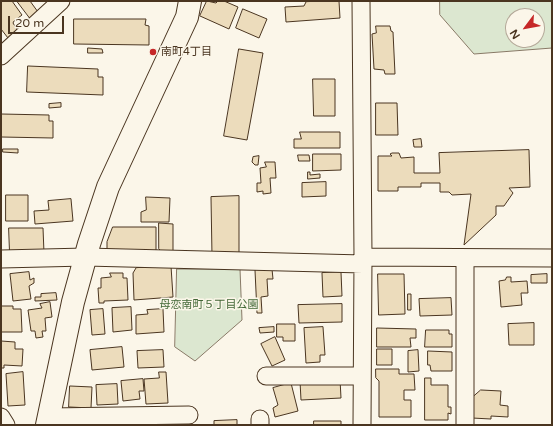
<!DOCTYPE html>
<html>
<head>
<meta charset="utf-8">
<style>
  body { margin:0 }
  #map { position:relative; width:553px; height:426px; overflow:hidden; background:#fbf6e9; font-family:"Varela Round",sans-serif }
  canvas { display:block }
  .frame { position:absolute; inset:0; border:2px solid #4a3520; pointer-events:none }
  .north { position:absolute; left:505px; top:8px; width:40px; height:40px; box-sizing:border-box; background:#fbf6e9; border:1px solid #b4a999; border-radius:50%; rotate:238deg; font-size:11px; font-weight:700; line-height:16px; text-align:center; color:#4a3520 }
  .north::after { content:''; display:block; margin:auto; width:14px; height:18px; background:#c62828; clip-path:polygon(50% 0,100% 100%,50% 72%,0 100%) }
  .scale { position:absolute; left:8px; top:16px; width:56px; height:18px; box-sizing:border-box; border:2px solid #4a3520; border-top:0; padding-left:5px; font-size:12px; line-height:14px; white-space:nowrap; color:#4a3520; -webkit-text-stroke:3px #fbf6e9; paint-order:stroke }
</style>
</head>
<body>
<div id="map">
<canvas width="553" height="426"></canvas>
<div class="frame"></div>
<div class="north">N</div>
<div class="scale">20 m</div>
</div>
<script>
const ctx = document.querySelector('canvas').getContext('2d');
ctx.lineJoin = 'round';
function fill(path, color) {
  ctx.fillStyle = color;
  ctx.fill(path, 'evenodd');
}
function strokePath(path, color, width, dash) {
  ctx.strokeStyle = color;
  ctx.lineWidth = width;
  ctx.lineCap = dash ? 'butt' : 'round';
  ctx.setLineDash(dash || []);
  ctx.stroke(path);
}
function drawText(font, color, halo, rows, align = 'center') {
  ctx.font = font + ' "Varela Round","Noto Sans JP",sans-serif';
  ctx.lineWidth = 3;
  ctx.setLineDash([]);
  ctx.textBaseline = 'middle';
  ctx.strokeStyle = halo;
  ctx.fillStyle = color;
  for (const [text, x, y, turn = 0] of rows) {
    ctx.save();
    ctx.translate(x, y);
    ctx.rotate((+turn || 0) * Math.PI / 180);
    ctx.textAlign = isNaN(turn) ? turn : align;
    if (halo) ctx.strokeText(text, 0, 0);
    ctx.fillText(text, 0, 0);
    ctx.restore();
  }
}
const green = new Path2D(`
  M440 1H552V48L474 54 440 15ZM513 16H537V40H513Z
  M177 269H240L242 320 195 361 175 347Z`);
fill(green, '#dce7d0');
strokePath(green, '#887966', 1);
const building = new Path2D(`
  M1 1H12L22 15 14 21 13 23 18 31 8 38 1 29Z
  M17 1H30L38 12 30 18Z
  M207 1 216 3 218 1H224L238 7 229 29 200 16Z
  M339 1 340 18 286 22 285 7 304 6 306 2Z
  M243 9 267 19 259 38 236 28Z
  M74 19H146L145 25 149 26V45L74 44Z
  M376 26H390L391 31 393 32 395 74H385L384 70 374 69 372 34 376 33Z
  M88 48 102 49 103 53H88Z
  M239 49 263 53 247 140 224 136Z
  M28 66 98 69V77H103V95L27 92Z
  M313 79H335V116H314Z
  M61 103V107L49 108V104Z
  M376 103H397L398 135H376Z
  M1 114 49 115V121H53V138L1 137Z
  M300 132H340V148H294V139H301Z
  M421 139 422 147H414L413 140Z
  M3 149H18V153L3 152Z
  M529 150 530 187 509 188 513 193 504 206H496V215L464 245 471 194 452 195 449 192H440V183H421V187H398V191H378V156H392L390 154 392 153H399L401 158 414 157V173H440L439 153Z
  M313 154H341V170L313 171Z
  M298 155H309L310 161H299Z
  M259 156 258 165H255L252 162 253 157Z
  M265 162H275L276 178H270L271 193 263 194V191L257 192V183H261L260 168 266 167Z
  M308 172H310V175L320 174V178L308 179Z
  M326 182V196L302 197V183Z
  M6 195H28V221H6Z
  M239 196V255L212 256 211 197Z
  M146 197 170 198 169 222H141V212L146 210Z
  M71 199 73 221 35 224 34 211 49 210 48 201Z
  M159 223 173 224V255L164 254 159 249Z
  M113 227H156V256H107V242Z
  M9 228H43L44 253 10 254Z
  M171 266 173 297 134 300 133 273 136 268Z
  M272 269 273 279H267L268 296 261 297 262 313H257L255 270Z
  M29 272 30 280 34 278V283L29 286 31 299 13 301 10 274Z
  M341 272 342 296 323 297 322 273Z
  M110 273H123V278H127L128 300 104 301V303H99L98 288H101V278L111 277Z
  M378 274H404L405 314 379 315Z
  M547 274V283H531V275Z
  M507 277H511V282L527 281 528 293H521L522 305 501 307 499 281 505 280Z
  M56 293 57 300 35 301V297H41V294Z
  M408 294H411V310H408Z
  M451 298 452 315 420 316 419 299Z
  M50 302 52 317 45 318 46 331H42L43 337 36 338 35 331H31L28 310 42 308 40 304Z
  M342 304V322L299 323 298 305Z
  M1 306H13V309H21L22 332H1Z
  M131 307 132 330 113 332 112 308Z
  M103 309 105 334 92 335 90 310Z
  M163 309 164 332 136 334V315L148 314 147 310Z
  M534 323V345H509L508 324Z
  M277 324H295V341H283V337H277Z
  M274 327V332L260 333 259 328Z
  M323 327 325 355H320V362L306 363 304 328Z
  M377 328 416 329V338H410L411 347H377Z
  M426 330H449V334H452V347H425Z
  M275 337 285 360 272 366 261 344Z
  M1 341 15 342V349H23L22 366 4 365V368H1Z
  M122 347 124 367 92 370 90 350Z
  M377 349H392V365H377Z
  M163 350 164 367 138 368 137 351Z
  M418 350 419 371 408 372V351Z
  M428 351 452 352V371H431L430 365H428Z
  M376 369H399V374H414L415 390H404V400H411V417H379V381L376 378Z
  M23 372 25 405 8 406 6 374Z
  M159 372H166L168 403 146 404 144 379 159 378Z
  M425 378H431V385H448V407H451V414L448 413V420H425Z
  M143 379 144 391H139L140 399 123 401 121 381Z
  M340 379 341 398 301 400 300 381Z
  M291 383 298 411 275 417 273 408 278 405 273 388Z
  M117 384 118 404 97 405 96 385Z
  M70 386 92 387 91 408 69 407Z
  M481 390 501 391 500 405 508 406V417L491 416V419L472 418 473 397Z
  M237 420V425H214V421Z
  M314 421H341V425H314Z`);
fill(building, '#ecdcbc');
strokePath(building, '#4a3520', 1);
const street = new Path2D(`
  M361 1 363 257 362 425
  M1 56 61 1
  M363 257 552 258
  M1 259 86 257 363 264
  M266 376H362
  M1 417 6 425
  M49 417 189 415
  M260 419V425
  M465 425V258`);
const secondary = new Path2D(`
  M47 425 73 302 89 244 108 187 187 17 190 1`);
strokePath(street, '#4a3520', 19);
strokePath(secondary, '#4a3520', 24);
strokePath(street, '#fbf6e9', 17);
strokePath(secondary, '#fbf6e9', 22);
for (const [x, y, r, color] of [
  [153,52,4,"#c62828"]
]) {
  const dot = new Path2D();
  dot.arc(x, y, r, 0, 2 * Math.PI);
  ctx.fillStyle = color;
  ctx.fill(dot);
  strokePath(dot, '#fbf6e9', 1.5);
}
drawText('11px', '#4a3520', '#fbf6e9', [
  ["南町4丁目",161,52]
], 'left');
drawText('11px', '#436837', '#fbf6e9', [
  ["母恋南町５丁目公園",209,305]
]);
</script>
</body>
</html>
